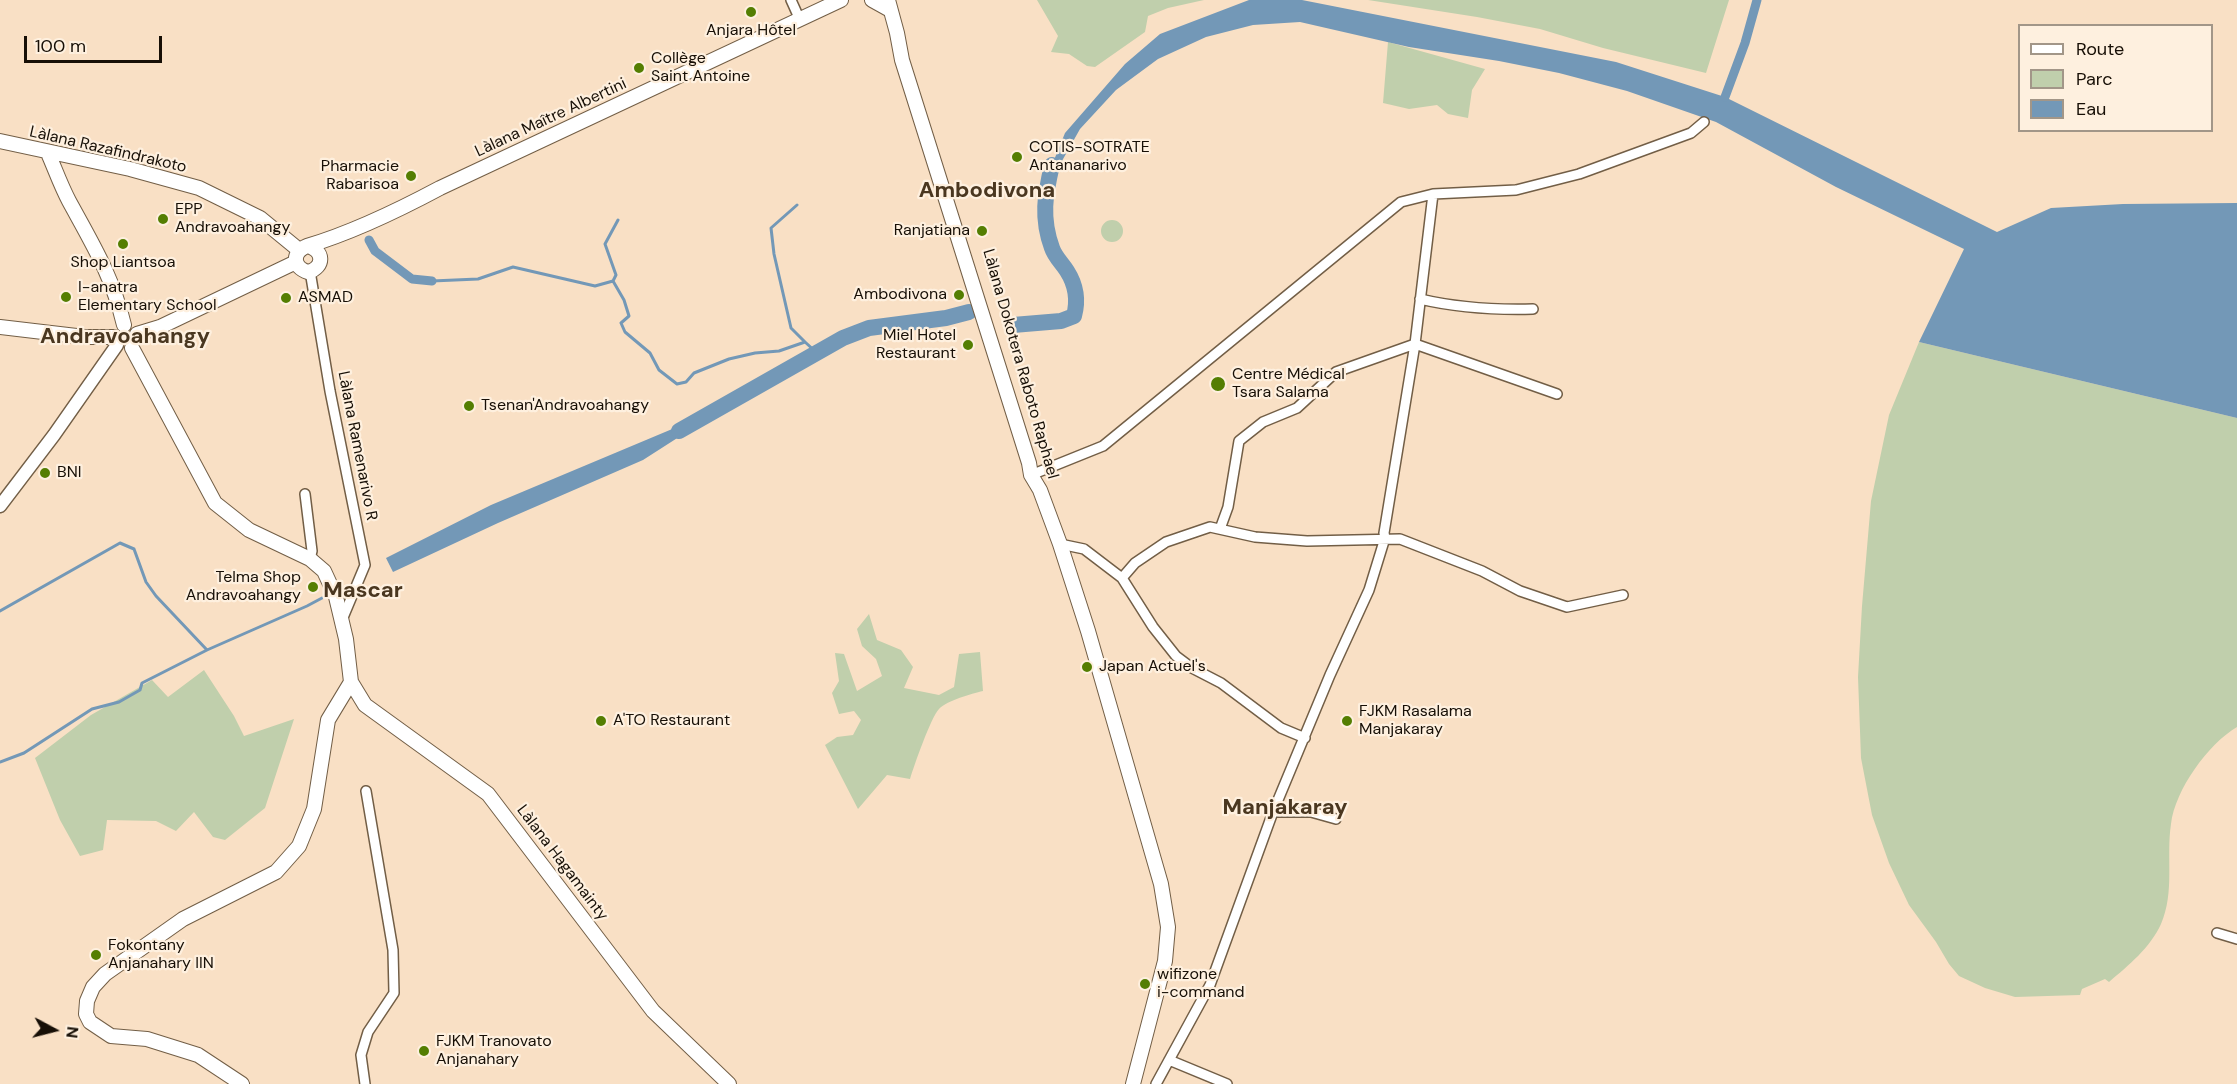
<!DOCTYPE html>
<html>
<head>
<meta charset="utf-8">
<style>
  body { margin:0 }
  #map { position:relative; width:2237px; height:1084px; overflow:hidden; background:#f9e0c5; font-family:"DM Sans",sans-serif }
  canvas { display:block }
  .legend { position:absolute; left:2018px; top:24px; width:195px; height:108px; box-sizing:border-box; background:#fef0df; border:2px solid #a29688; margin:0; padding:8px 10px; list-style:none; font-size:18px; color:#170f06 }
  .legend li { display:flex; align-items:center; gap:12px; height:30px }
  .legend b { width:30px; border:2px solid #a29688 }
  .north { position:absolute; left:24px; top:1000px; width:60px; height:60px; -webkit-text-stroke:4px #fef0df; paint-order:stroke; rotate:97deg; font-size:16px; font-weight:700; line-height:24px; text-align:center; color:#170f06 }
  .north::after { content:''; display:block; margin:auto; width:21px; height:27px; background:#170f06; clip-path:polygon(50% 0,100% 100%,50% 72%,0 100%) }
  .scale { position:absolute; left:24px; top:36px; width:138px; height:27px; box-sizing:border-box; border:3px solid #170f06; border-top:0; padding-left:8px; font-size:18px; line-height:21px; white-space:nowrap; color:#170f06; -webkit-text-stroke:4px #fef0df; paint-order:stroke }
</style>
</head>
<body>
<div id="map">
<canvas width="2237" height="1084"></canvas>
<ul class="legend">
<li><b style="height:8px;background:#fff"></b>Route</li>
<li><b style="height:16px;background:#c0cfac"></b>Parc</li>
<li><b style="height:16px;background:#7398b7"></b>Eau</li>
</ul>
<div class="north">N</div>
<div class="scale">100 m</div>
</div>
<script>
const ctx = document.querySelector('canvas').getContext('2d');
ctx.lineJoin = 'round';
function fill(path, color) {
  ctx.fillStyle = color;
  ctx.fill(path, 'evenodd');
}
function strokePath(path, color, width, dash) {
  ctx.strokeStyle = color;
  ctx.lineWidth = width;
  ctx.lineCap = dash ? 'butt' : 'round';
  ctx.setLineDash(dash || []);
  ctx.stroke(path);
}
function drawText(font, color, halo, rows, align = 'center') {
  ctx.font = font + ' "DM Sans",sans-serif';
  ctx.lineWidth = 4.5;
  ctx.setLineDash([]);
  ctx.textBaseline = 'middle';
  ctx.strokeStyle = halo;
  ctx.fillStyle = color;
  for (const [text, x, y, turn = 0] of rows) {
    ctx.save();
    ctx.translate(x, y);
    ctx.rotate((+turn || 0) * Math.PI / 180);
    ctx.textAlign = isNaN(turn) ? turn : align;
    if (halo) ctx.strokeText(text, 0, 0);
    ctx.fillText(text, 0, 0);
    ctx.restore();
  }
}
fill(new Path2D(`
  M1037 0H1204L1168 8 1148 16 1145 32 1095 67 1087 66 1069 54 1051 52 1058 36Z
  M1368 0H1729L1706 73 1603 48 1540 29 1477 17Z
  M1388 42 1485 69 1472 90 1468 118 1448 114 1437 105 1409 109 1383 103Z
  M1101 231a11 11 0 1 1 22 0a11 11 0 1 1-22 0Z
  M1919 342 2237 418V727C2208 744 2175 790 2171 824 2166 857 2175 892 2161 924 2150 948 2129 965 2109 982L2105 979 2082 989 2080 995 2015 997 1985 988 1959 976 1949 964 1936 942 1909 905 1889 863 1872 815 1861 758 1858 677 1862 606 1871 501 1889 415Z
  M869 614 877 640 901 650 913 667 904 688 939 695 954 687 959 654 980 652 983 691C971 694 948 700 939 709 931 717 914 766 910 779L887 775 858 809 825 745 837 737 853 735 861 720 854 711 839 714 832 693 839 681 835 653 844 654 857 691 882 676 876 659 862 646 857 629Z
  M204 670 234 716 244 736 294 719 265 808 225 840 213 837 194 812 176 831 156 821 107 820 103 850 80 856 60 820 35 758 91 715 152 680 168 697Z`), '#c0cfac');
fill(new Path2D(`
  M1249 0H1302L1616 62 1725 97 1997 232 2051 208 2123 204 2237 203V418L1919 342 1964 249 1836 187 1716 122 1627 91 1559 73 1499 61 1409 47 1300 22 1253 25 1206 37 1158 59 1116 90 1080 129 1058 168 1052 165 1065 133 1125 64 1160 34Z
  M677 427 682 435 643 460 498 523 393 572 386 558 491 505Z`), '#7398b7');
strokePath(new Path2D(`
  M797 205 771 228 774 254 791 328 805 342
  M618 220 605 244 616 275 613 281 624 300 629 316 621 323 625 332 650 353 659 370 677 384 686 382 694 373 729 359 755 353 779 351 805 342 817 353
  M432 281 478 279 513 267 595 286 613 281
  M0 611 120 543 134 549 146 582 156 596 207 650 307 606 322 598
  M0 762 24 753 92 709 119 702 140 690 142 683 207 650`), '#7398b7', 3);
strokePath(new Path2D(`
  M1725 97 1745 43 1757 0
  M369 240 375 251 412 279 432 281`), '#7398b7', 9);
strokePath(new Path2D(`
  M1013 325 1061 321 1074 316C1078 301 1076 285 1067 271 1062 263 1055 257 1052 248 1041 218 1045 195 1052 165
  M679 431 843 338 869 328 946 318 969 312`), '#7398b7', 16);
const minor = new Path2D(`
  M791 0 800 20
  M310 271 330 391 365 565 342 620
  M1420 299C1458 308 1494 310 1533 309
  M1031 475 1103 446 1401 202 1433 194 1516 190 1579 174 1691 133 1704 122
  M305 494 312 551 310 559
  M1220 529 1228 507 1239 441 1263 422 1297 408 1336 372 1415 344 1557 394
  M1060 544 1084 549 1122 578 1153 627 1176 656 1192 668 1221 683 1281 728 1305 738
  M1122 578 1135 563 1166 542 1210 527 1255 537 1307 541 1400 539 1482 571 1520 591 1567 607 1623 595
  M1273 812H1311L1336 819
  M2217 933 2237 939
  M1169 1060 1227 1084
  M365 1084 361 1055 368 1032 394 993 393 950 366 791
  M1156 1084 1210 985 1273 812 1330 675 1369 590 1385 538 1384 533 1415 344 1433 194`);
const tertiary = new Path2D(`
  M0 506 54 435 117 345`);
const secondary = new Path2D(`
  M872 0 890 10
  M888 0 897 33 902 60 1029 463 1031 475 1040 490 1060 544 1088 631 1161 884 1168 927 1165 961 1133 1084
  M0 141 130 169 199 188 260 218 299 250
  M48 153C55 169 61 186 69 201 93 245 112 275 124 325
  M307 246C324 250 325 267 308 272 292 267 292 252 307 246 354 232 397 211 440 188L841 0
  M0 327 85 337H114
  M137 334 160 327 296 262
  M132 348 215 503 249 530 310 559 324 571 336 597 346 639 351 682 365 705 488 794 653 1011 729 1084
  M242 1084 198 1055 147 1039 111 1036 90 1022 86 1014 87 1001 93 987 105 974 183 919 276 872 299 846 314 809 328 720 351 682`);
strokePath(minor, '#725e46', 12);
strokePath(tertiary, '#725e46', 15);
strokePath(secondary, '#725e46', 16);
strokePath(minor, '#fff', 9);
strokePath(tertiary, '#fff', 12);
strokePath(secondary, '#fff', 14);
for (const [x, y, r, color] of [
  [751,12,6,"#547e02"],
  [639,68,6,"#547e02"],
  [1017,157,6,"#547e02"],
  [411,176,6,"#547e02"],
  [163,219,6,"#547e02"],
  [982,231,6,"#547e02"],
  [123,244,6,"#547e02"],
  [959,295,6,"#547e02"],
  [66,297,6,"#547e02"],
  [286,298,6,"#547e02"],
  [968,345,6,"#547e02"],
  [1218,384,8,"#547e02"],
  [469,406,6,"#547e02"],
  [45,473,6,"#547e02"],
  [313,587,6,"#547e02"],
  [1087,667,6,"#547e02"],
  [601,721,6,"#547e02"],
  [1347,721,6,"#547e02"],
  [96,955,6,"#547e02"],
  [1145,984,6,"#547e02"],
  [424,1051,6,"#547e02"]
]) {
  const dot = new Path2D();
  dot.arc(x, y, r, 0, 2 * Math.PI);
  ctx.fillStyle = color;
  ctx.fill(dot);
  strokePath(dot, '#fef0df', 2);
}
drawText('16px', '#170f06', '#fef0df', [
  ["Anjara Hôtel",751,31,"center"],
  ["Collège",651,59],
  ["Saint Antoine",651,77],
  ["COTIS-SOTRATE",1029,148],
  ["Antananarivo",1029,166],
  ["Pharmacie",399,167,"right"],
  ["Rabarisoa",399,185,"right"],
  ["EPP",175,210],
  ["Andravoahangy",175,228],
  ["Ranjatiana",970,231,"right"],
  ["Shop Liantsoa",123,263,"center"],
  ["I-anatra",78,288],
  ["Elementary School",78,306],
  ["Ambodivona",947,295,"right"],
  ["ASMAD",298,298],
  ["Miel Hotel",956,336,"right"],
  ["Restaurant",956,354,"right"],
  ["Centre Médical",1232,375],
  ["Tsara Salama",1232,393],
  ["Tsenan'Andravoahangy",481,406],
  ["BNI",57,473],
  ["Telma Shop",301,578,"right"],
  ["Andravoahangy",301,596,"right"],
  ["Japan Actuel's",1099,667],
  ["FJKM Rasalama",1359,712],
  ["Manjakaray",1359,730],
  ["A'TO Restaurant",613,721],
  ["Fokontany",108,946],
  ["Anjanahary IIN",108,964],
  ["wifizone",1157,975],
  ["i-command",1157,993],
  ["FJKM Tranovato",436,1042],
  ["Anjanahary",436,1060]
], 'left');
drawText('16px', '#170f06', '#fef0df', [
  ["Làlana Maître Albertini",551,118,-25],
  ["Làlana Razafindrakoto",108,150,13],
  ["Làlana Dokotera Raboto Raphael",1020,364,74],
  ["Làlana Ramenarivo R",357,446,79],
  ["Làlana Hagamainty",562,863,53]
]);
drawText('bold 22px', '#4a3720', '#fef0df', [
  ["Ambodivona",987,191],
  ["Andravoahangy",125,337],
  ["Mascar",363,591],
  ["Manjakaray",1285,808]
]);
</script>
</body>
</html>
